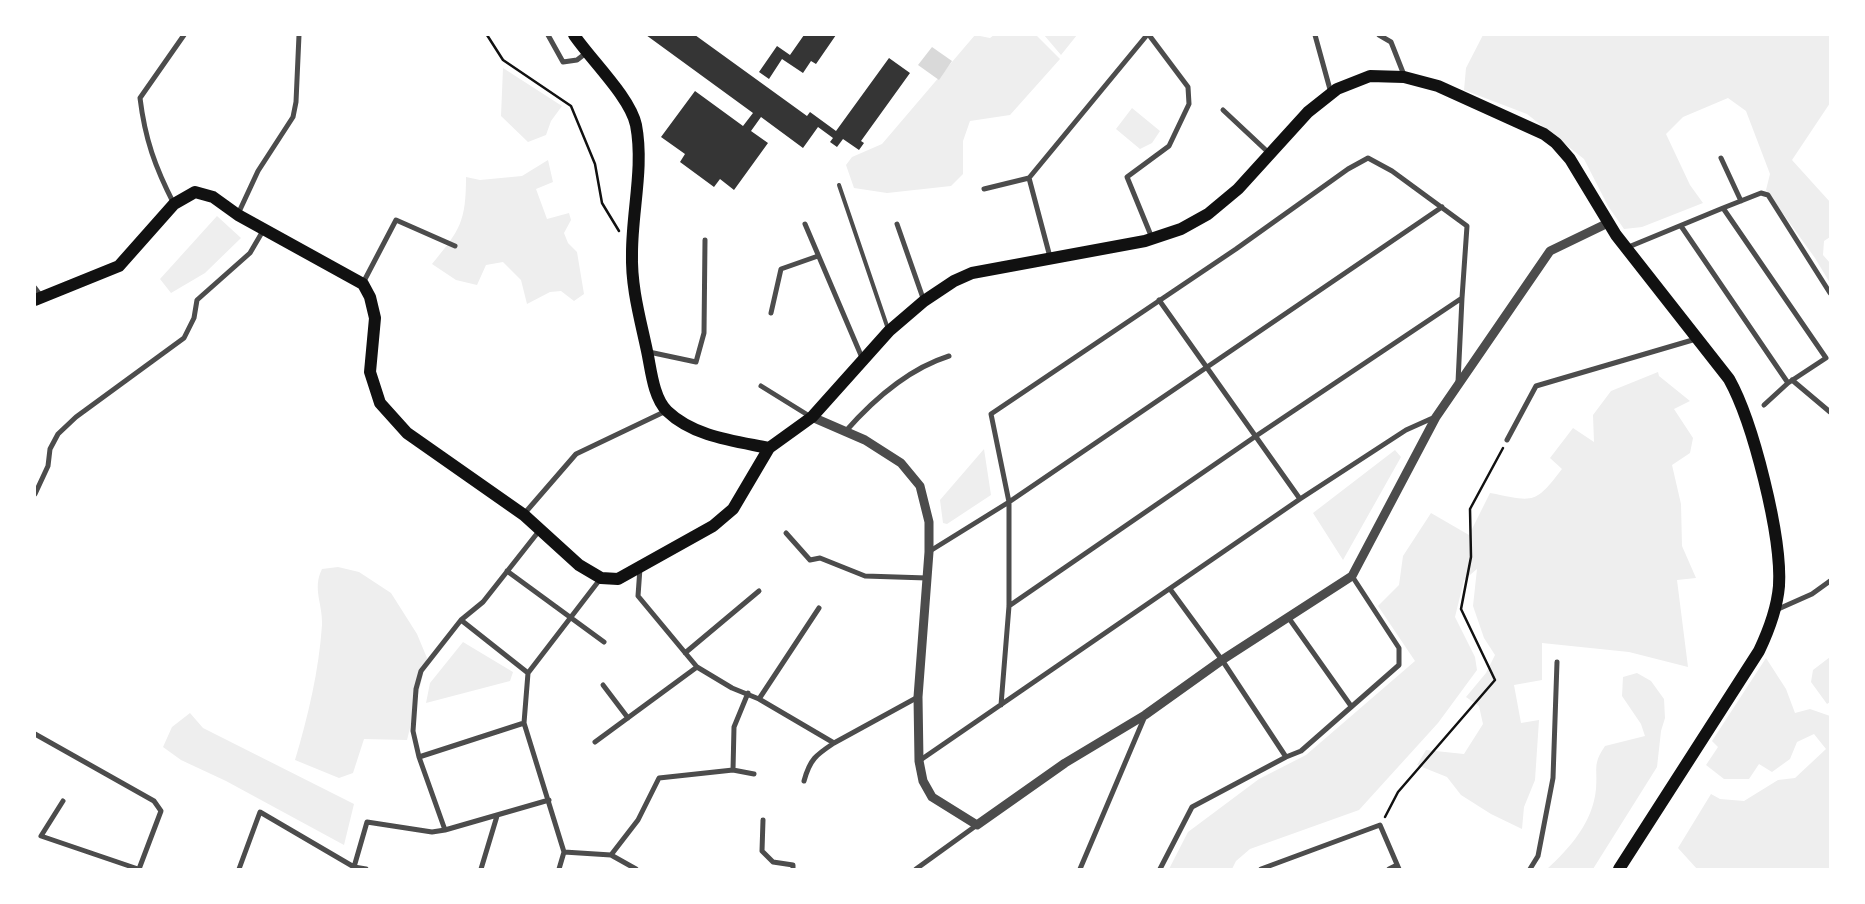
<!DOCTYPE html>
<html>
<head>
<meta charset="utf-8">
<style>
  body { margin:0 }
  #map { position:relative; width:1865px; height:904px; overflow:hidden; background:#fff; font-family:Poppins,sans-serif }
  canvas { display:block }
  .frame { position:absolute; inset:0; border:36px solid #fff; pointer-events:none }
</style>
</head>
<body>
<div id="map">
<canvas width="1865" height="904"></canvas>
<div class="frame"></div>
</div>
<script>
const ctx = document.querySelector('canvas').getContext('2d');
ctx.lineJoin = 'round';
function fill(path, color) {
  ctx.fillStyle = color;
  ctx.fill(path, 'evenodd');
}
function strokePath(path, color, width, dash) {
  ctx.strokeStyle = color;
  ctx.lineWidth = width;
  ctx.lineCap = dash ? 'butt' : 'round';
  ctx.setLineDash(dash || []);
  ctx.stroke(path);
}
fill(new Path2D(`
  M975 35 990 38 994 35H1036L1060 59 1010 115 970 121 963 141V174L951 186 887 193 854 188 846 165 852 157 882 144Z
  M1044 35H1077L1061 55Z
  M1483 35H1830V103L1792 160 1830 202V237L1824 241 1823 255 1830 263V283L1815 258 1766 190 1770 174 1746 111 1728 98 1683 117 1666 134 1690 185 1703 203 1642 227 1624 229 1608 206 1584 159 1527 114 1464 90 1466 68Z
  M503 68 562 106 551 121 546 135 528 142 501 116Z
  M1132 108 1160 131 1152 143 1140 149 1116 129Z
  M548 160 553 182 536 189 547 219 569 213 571 220 564 233 568 243 577 252 584 294 574 301 561 291 550 292 527 304 521 280 503 262 486 265 477 285 456 280 432 264C460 230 466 222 466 177L480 180 522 176Z
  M217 216 241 238 205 273 171 293 160 279Z
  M1658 372 1659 376 1690 401 1674 409 1693 438 1690 453 1672 465 1681 504 1682 546 1696 578 1677 580 1688 667 1629 652 1542 643V680L1514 685 1521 723 1539 720 1535 780 1524 807 1522 829 1491 814 1461 795 1447 777 1417 765 1426 750 1464 754 1483 724 1479 706 1466 697 1486 673 1495 655 1484 638 1473 606 1477 569 1464 580 1455 617 1475 657 1477 670 1438 723 1359 810 1250 849 1236 861 1232 869H1169L1188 832 1259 779 1306 755 1415 661 1378 606 1399 585 1403 556 1431 513 1469 535 1490 493C1533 501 1534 506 1562 469L1550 458 1573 428 1594 442 1593 415 1611 391Z
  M984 449 991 495 947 524 943 523 940 500Z
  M1395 450 1401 457 1343 560 1313 513Z
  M338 567 359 572 391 593 417 634 427 658 407 740 364 739 353 773 339 778 295 760C308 717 319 670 322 625 323 604 312 589 322 569Z
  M463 642 513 672 510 681 426 703 430 683Z
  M1830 657V702L1827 704 1811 682 1813 670Z
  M1766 658 1786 689 1795 713 1810 709 1830 716V869H1697L1678 848 1711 794 1720 799 1744 801 1778 780 1795 778 1826 749 1814 734 1797 742 1790 759 1772 772 1759 764 1749 779H1724L1706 765 1718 747 1712 741Z
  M1637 673 1651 681 1664 699 1665 718 1661 731 1657 767 1593 869H1547C1570 848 1593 822 1596 789 1598 768 1592 765 1605 746L1645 736 1641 724 1622 696 1623 677Z
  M190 713 203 728 354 804 344 845 226 781 181 760 163 747 172 727Z`), '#eee');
fill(new Path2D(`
  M932 47 952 61 939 80 918 65Z`), '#d9d9d9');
fill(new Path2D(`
  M646 35H695L807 116 810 112 836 131 889 58 910 73 861 141 864 143 859 150 843 139 837 147 830 142 833 138 818 127 803 148 761 117 751 131 768 143 734 190 720 179 714 187 680 162 685 154 661 137 695 91 743 126 753 113Z
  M804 35H836L816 64 811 61 803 73 782 59 769 79 759 72 777 46 790 55Z`), '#353535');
strokePath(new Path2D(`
  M487 35 503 60 571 106 595 164 602 203 619 231
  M1385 817 1398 792 1495 680 1461 609 1471 557 1470 509 1503 448`), '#111', 2.5);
strokePath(new Path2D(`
  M839 185 888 329`), '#4c4c4c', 4);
strokePath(new Path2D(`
  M548 35 563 62 577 60 586 53
  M1149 35 1188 87 1189 104 1169 146 1127 177 1152 238
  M1315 35 1331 93
  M1379 35 1391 42 1404 75
  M1223 110 1270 154
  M1721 158 1741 201
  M984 189 1029 178
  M174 204C155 167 145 139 140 98L184 35
  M1723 208 1761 193 1768 195 1830 293
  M238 214 258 171 293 117 296 102 299 35
  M805 224 863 360
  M897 224 924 301
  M1626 248 1723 208 1826 358 1788 383 1681 226
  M1050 257 1029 178 1147 35
  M363 283 396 220 455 246
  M35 288 41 296
  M1159 300 1300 499
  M771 313 781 269 818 256
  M649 352 696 362 704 333 705 240
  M1792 380 1830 412
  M1458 382 1462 298
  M761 386 811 417
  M1764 405 1788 383
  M845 432C873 400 908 369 949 356
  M1507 440 1536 386 1696 339
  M35 494 48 466 50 449 58 434 76 417 184 338 194 318 197 300 250 253 264 229
  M524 514 576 454 666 411
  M786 533 810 560 820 558 865 576 927 578
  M930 551 1009 502 1442 207
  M640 568 638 596 697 667 732 688 759 699 834 743 918 697
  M507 571 604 642
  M1170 589 1222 660 1286 757
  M1776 610 1812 594 1830 581
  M1288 617 1351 706
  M461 620 421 671 416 689 413 731 419 757 445 830 549 800
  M685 653 759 591
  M528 673 461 620 483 602 539 531
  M603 685 628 718
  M759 699 819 608
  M1001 705 1009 606V502L991 414 1236 249 1348 169 1368 158 1392 171 1467 226 1462 298 1256 436 1009 606
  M35 734 154 801 161 811 139 869
  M595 742 697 667
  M419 757 524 723
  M919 761 1300 499 1406 430 1435 417
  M733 770 754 774
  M804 781C810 759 816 755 834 743
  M63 801 41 836 138 869
  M763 820 762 851 773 862 793 865V869
  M564 852 611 855 636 869
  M611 855 638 820 659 778 733 770 734 727 748 693
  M354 867 367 822 432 832 445 830
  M239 869 260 812 354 867 366 869
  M481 869 497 816
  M559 869 564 852 524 723 528 673 601 578
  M916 869 977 825
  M1080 869 1145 716
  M1160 869 1192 807 1286 757 1301 751 1399 665V648L1352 576
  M1261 869 1380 825 1399 869
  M1389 869 1397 865
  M1530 869 1538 856 1553 778 1557 662`), '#4c4c4c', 5);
strokePath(new Path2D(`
  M812 417 865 440 901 463 920 486 929 522V552L918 697 919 761 923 781 932 797 977 825 1065 763 1145 715 1222 660 1352 576 1436 417 1550 251 1608 223`), '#4c4c4c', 9);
strokePath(new Path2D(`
  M574 35C591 60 630 97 636 125 644 167 632 211 632 253 631 287 640 318 647 351 651 369 653 397 667 411 694 437 735 441 769 448
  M35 300 119 266 174 204 195 192 213 197 238 215 363 284 370 297 375 318 370 372 380 403 407 433 524 515 579 565 601 578 618 579 713 526 733 509 769 448 812 417 889 331 924 301 954 281 972 273 1145 241 1181 229 1208 214 1238 189 1308 112 1337 89 1370 76 1404 77 1438 86 1544 134 1556 143 1570 159 1616 235 1729 379C1753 422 1782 536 1779 586 1777 609 1769 630 1759 651L1619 869`), '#111', 12);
</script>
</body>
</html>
